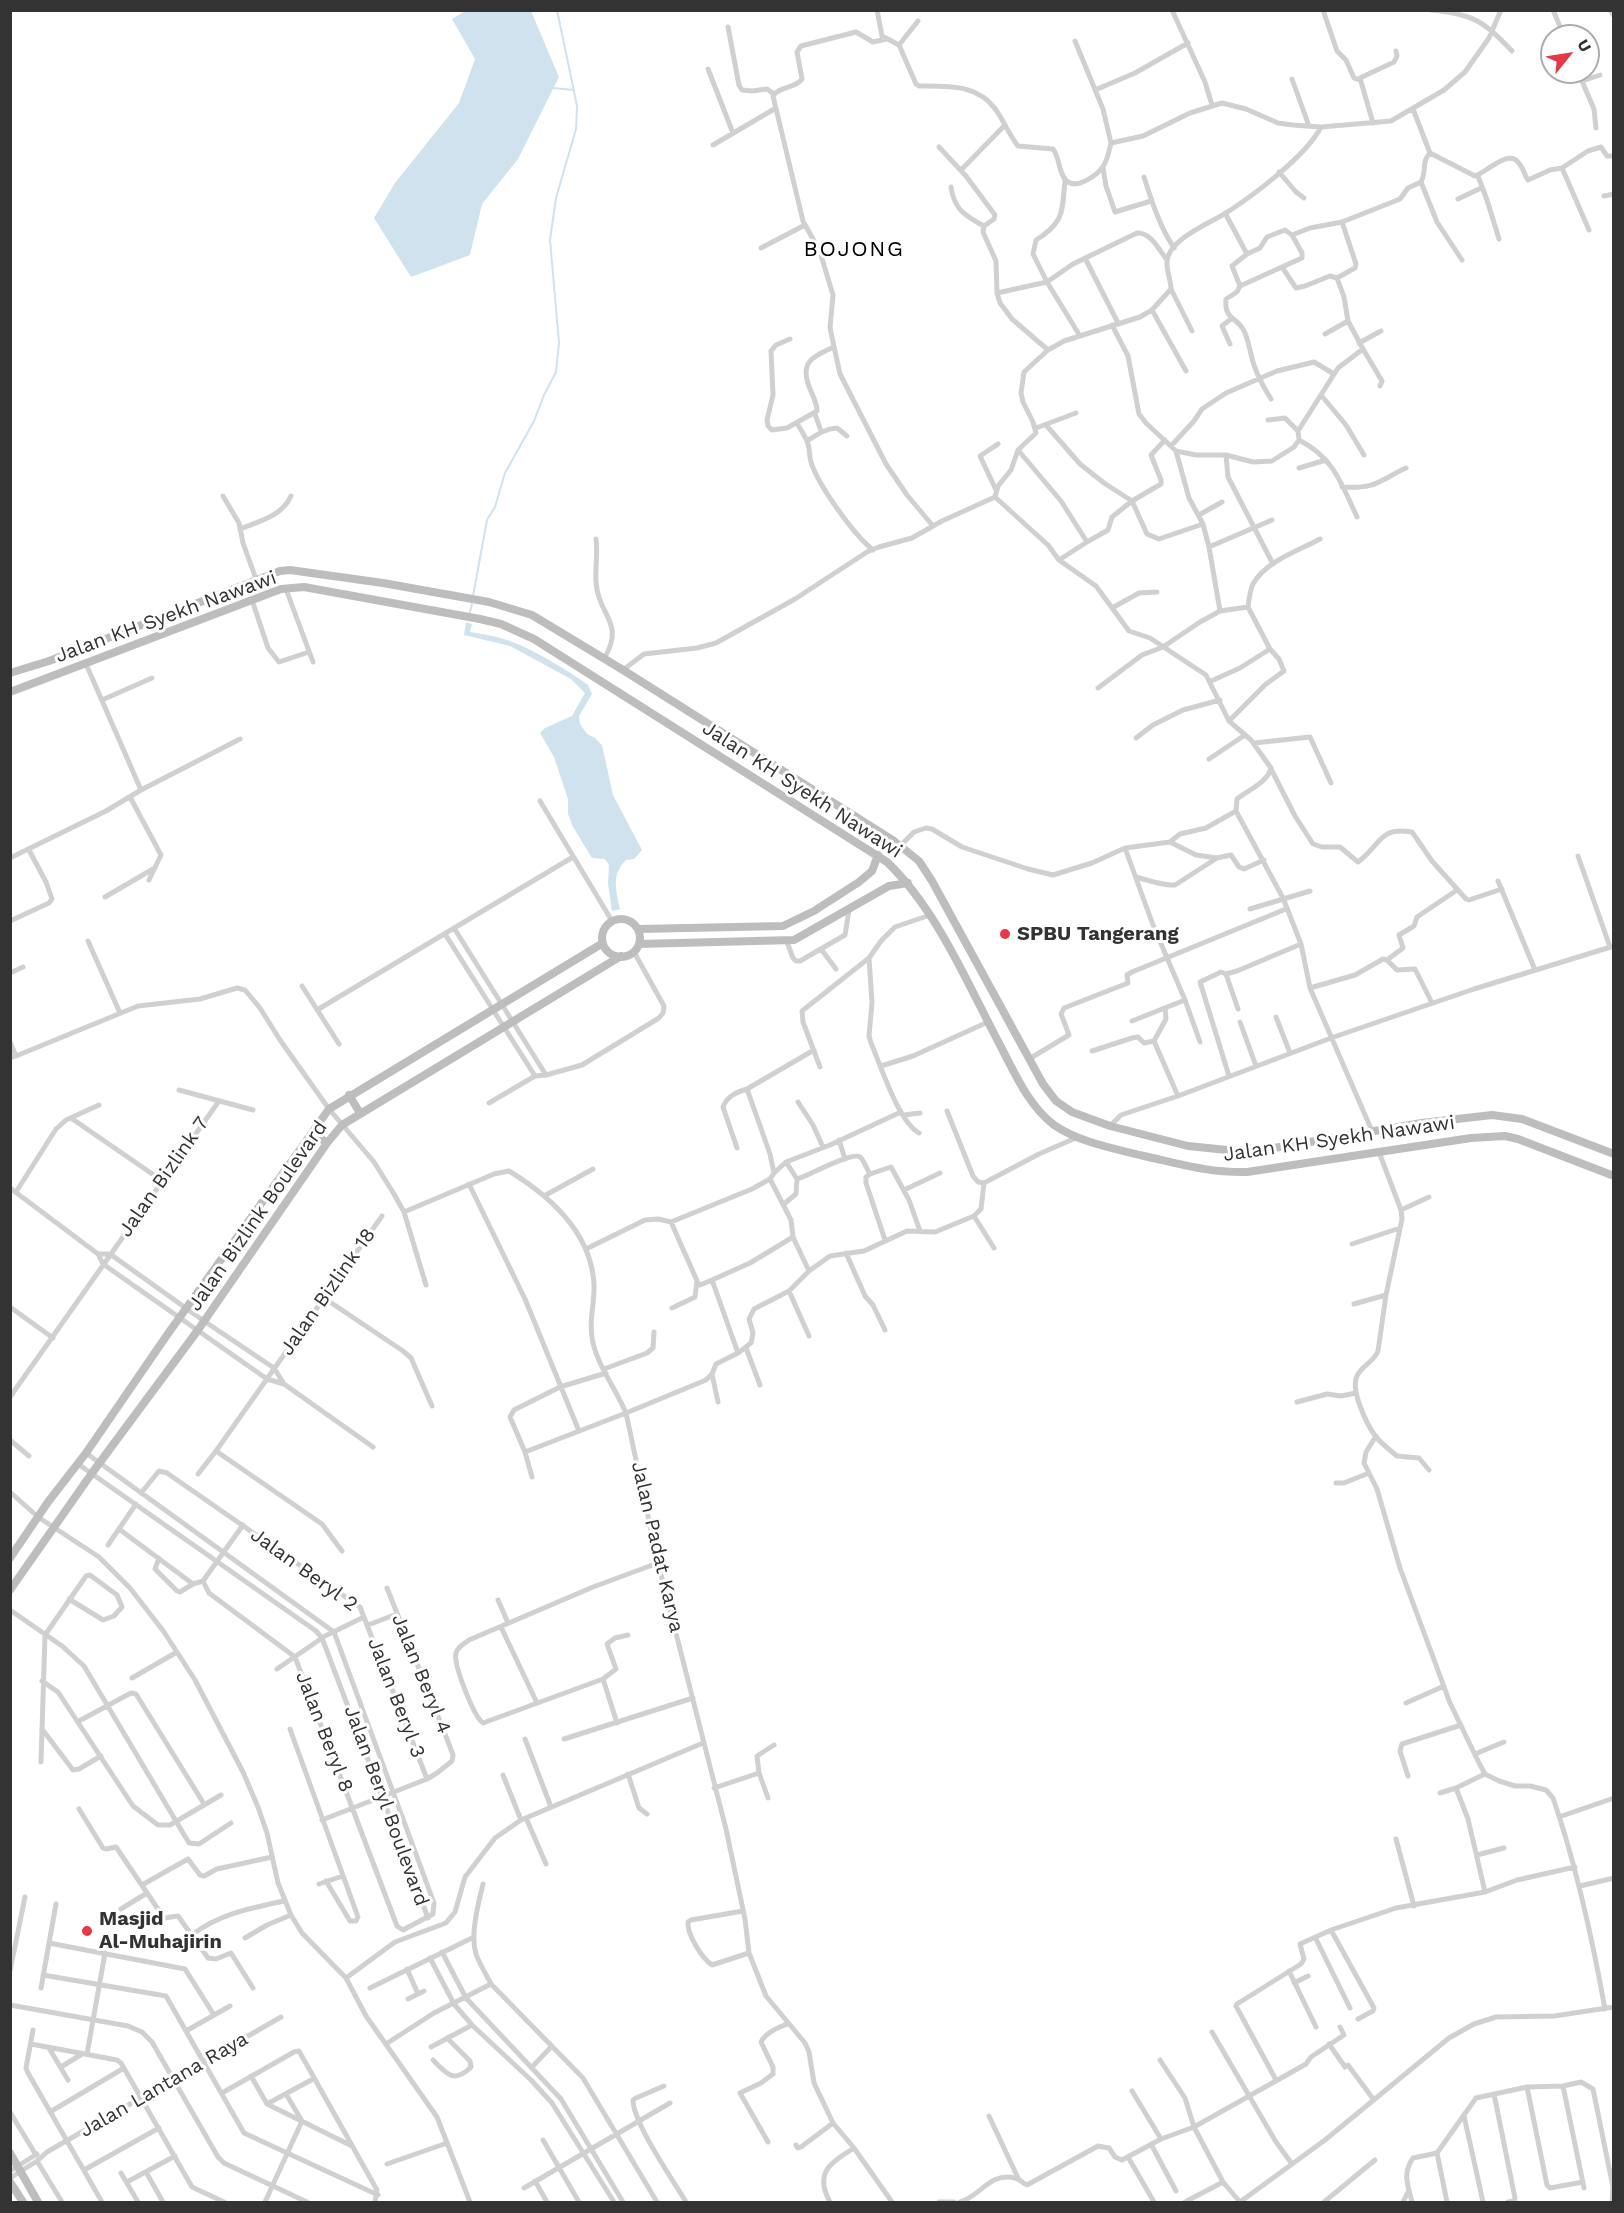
<!DOCTYPE html>
<html>
<head>
<meta charset="utf-8">
<style>
  body { margin:0 }
  #map { position:relative; width:1624px; height:2213px; overflow:hidden; background:#fff; font-family:"Work Sans",sans-serif }
  canvas { display:block }
  .frame { position:absolute; inset:0; border:12px solid #333; pointer-events:none }
  .north { position:absolute; left:1540px; top:24px; width:60px; height:60px; box-sizing:border-box; background:#fff; border:2px solid #adadad; border-radius:50%; rotate:60deg; font-size:16px; font-weight:700; line-height:24px; text-align:center; color:#333 }
  .north::after { content:''; display:block; margin:auto; width:21px; height:27px; background:#e63946; clip-path:polygon(50% 0,100% 100%,50% 72%,0 100%) }
</style>
</head>
<body>
<div id="map">
<canvas width="1624" height="2213"></canvas>
<div class="frame"></div>
<div class="north">U</div>
</div>
<script>
const ctx = document.querySelector('canvas').getContext('2d');
ctx.lineJoin = 'round';
function fill(path, color) {
  ctx.fillStyle = color;
  ctx.fill(path, 'evenodd');
}
function strokePath(path, color, width, dash) {
  ctx.strokeStyle = color;
  ctx.lineWidth = width;
  ctx.lineCap = dash ? 'butt' : 'round';
  ctx.setLineDash(dash || []);
  ctx.stroke(path);
}
function drawText(font, color, halo, rows, align = 'center') {
  ctx.font = font + ' "Work Sans",sans-serif';
  ctx.lineWidth = 6;
  ctx.setLineDash([]);
  ctx.textBaseline = 'middle';
  ctx.strokeStyle = halo;
  ctx.fillStyle = color;
  for (const [text, x, y, turn = 0] of rows) {
    ctx.save();
    ctx.translate(x, y);
    ctx.rotate((+turn || 0) * Math.PI / 180);
    ctx.textAlign = isNaN(turn) ? turn : align;
    if (halo) ctx.strokeText(text, 0, 0);
    ctx.fillText(text, 0, 0);
    ctx.restore();
  }
}
fill(new Path2D(`
  M465 11H531L559 77 518 159 482 204 470 255 411 277 374 218 395 183 459 103 475 59 452 19Z
  M466 622 472 624 470 632C482 634 495 636 507 640 535 650 564 668 588 685L592 694 579 716 580 724 587 734 595 738 602 745 613 795 642 850 634 859 626 860C611 875 616 890 620 909L612 911 608 883 609 865 605 859 592 858 573 827 568 814V799L554 757 540 733 545 728 572 716 585 693 571 679 510 646 464 635Z`), '#cfe2ee');
strokePath(new Path2D(`
  M553 88 574 90
  M473 596 487 520 495 507 505 473 534 421 544 395 556 372 559 343 550 240 556 198 576 129 577 106 557 10
  M470 612 472 604`), '#cfe2ee', 2);
strokePath(new Path2D(`
  M877 10 882 36 899 45 916 84 919 86C948 86 978 84 996 110 1004 121 1009 135 1018 146L1053 149C1060 158 1058 171 1065 179 1075 192 1098 175 1104 165 1108 158 1109 151 1111 143L1143 136 1190 113 1222 103 1246 109 1278 123 1293 125 1321 127 1391 121 1444 90 1465 72 1489 38 1501 10
  M1172 10 1205 82 1212 105
  M1323 10 1337 51 1346 60 1354 78 1360 80
  M1431 10C1473 14 1484 21 1512 51
  M1553 10 1564 36
  M1610 10 1614 16
  M728 27 739 85 742 90 752 91 767 89 774 94
  M886 39 873 42 856 32 801 46 797 52 802 79C795 89 779 86 773 96L803 221 820 252 833 295 830 328 840 374 886 464 907 495 933 526
  M1075 41 1103 109 1111 143
  M899 45 918 21
  M708 69 733 133
  M1578 72 1594 109 1596 128
  M1292 79 1309 126
  M1582 81 1600 75
  M1095 90 1135 73 1188 43
  M1413 109 1430 153 1475 176C1484 174 1508 149 1518 162 1523 167 1524 174 1528 180L1550 170 1562 168 1588 151 1601 147 1607 156H1614
  M1373 123 1360 78 1394 62 1397 56 1396 51
  M1321 127C1306 156 1254 195 1226 213 1210 223 1169 239 1167 261 1166 270 1171 280 1171 289L1152 310 1140 317 1064 341 1048 350 1024 372 1021 393 1023 402 1033 422 1036 433 1018 450 1011 470 998 486 995 497 1048 545 1059 560 1096 586 1129 631 1150 638 1206 675 1229 721 1251 740 1271 768C1268 782 1248 790 1237 799L1236 811 1283 898 1301 944 1310 988 1372 1131
  M713 145 776 108
  M939 147 966 176 995 215 994 219 984 226 983 232 996 261 997 293 1000 303 1012 319 1048 350
  M1103 168 1106 186 1115 212 1151 201
  M1562 168 1589 230
  M961 170 1005 125
  M1279 172 1296 192 1304 198
  M1478 176 1487 200 1499 239
  M1144 177C1152 202 1159 225 1174 248
  M1065 180C1062 211 1065 222 1036 240L1033 254 1047 282 1080 336
  M1421 182 1437 222 1462 260
  M951 187C954 209 965 216 984 226
  M1604 196 1614 194
  M1458 199 1481 188
  M1225 213 1247 254 1232 266 1240 286 1237 292 1226 299C1224 319 1236 317 1243 329 1249 339 1250 354 1254 365 1258 377 1264 388 1271 399
  M761 248 805 225
  M1247 254 1260 248 1267 237 1285 230 1292 235
  M1085 258 1118 323
  M1282 267 1302 258V253L1292 235 1310 228 1342 222
  M1240 286 1282 267 1296 288 1305 286 1330 276 1337 278
  M1171 289 1192 331
  M997 293 1047 282 1073 264 1137 233C1151 232 1159 250 1167 260
  M1152 310 1186 371
  M1112 325 1128 356 1139 414 1146 423 1176 451 1196 455H1226L1253 462 1272 461 1294 447 1299 440 1298 431 1338 368 1363 349 1348 321 1344 297 1337 278 1355 268 1356 264 1342 222 1400 199 1408 188 1421 182C1427 171 1421 162 1430 153
  M1325 334 1348 321
  M790 339 776 345 771 351 773 395 767 420 768 426 772 430 787 428 817 411C817 403 813 396 810 389 799 362 812 357 834 347
  M1359 343 1381 331
  M1230 344 1222 326 1231 319
  M1363 349 1382 381 1380 386
  M1321 395 1346 425 1364 455
  M815 414 821 431
  M1268 420 1285 418 1298 431
  M797 423C800 429 806 437 808 444 810 450 809 456 811 462 818 485 854 535 873 550
  M1046 425 1080 464 1104 483 1132 501 1112 517 1108 530 1087 542
  M1036 428 1076 413
  M1165 440 1151 455 1161 480V484L1132 501 1147 534 1159 539 1203 524
  M1299 440C1334 458 1341 483 1357 517
  M807 441C818 434 824 429 837 428L847 436
  M1171 446 1194 421 1202 409 1226 393 1277 371 1314 362 1334 374
  M1018 450 1061 501 1087 542 1059 560
  M1176 451 1189 498 1203 524 1209 547 1220 611
  M1226 455 1228 477 1273 564
  M1299 468 1326 460
  M1342 487C1377 489 1378 481 1406 468
  M996 490 980 456 998 444
  M223 496 239 523 243 543 256 579
  M1199 515 1222 502
  M240 529C260 521 282 516 291 496
  M596 539C598 553 595 567 596 582 598 616 626 622 604 659
  M1209 547 1272 520
  M286 589 313 662
  M252 600 268 648 279 662 309 652
  M1248 607C1249 599 1250 590 1253 584 1266 561 1298 551 1320 539
  M1112 608 1139 593 1157 592
  M623 670 644 654 697 648 716 643 795 599 867 552 879 547 912 538 942 521 995 497
  M1211 681 1240 668 1270 649
  M1098 688 1142 655 1163 647 1200 622 1220 611 1248 607 1270 649 1279 659 1284 671 1266 684 1229 721
  M102 700 152 678
  M1136 738 1153 725 1183 710 1220 700
  M1254 743 1310 737 1331 783
  M1209 759 1245 735
  M1271 769 1295 816 1313 844 1322 847H1340L1358 862C1381 845 1379 826 1412 832L1432 861 1466 899 1469 900 1502 889
  M141 790 240 739
  M130 797 161 855 149 880
  M540 801 612 921
  M1170 842 1196 855 1217 858
  M900 846 914 832 926 828 932 829 962 847 1028 869 1053 875 1092 863 1125 848 1170 842 1180 834 1206 828 1236 811
  M1125 848 1153 925 1185 1000 1200 1042
  M1578 856 1610 947
  M10 858 106 811 141 790 86 664
  M1136 877C1146 880 1166 886 1175 885L1217 858 1231 855 1239 867 1244 869 1264 860
  M1498 881 1535 970
  M105 897 153 869
  M1250 909 1310 891
  M10 921 49 903 52 899 46 882 29 850
  M454 928 546 1075
  M445 934 535 1076
  M88 941 120 1013
  M787 942 793 958 796 961H800L845 935 849 910
  M821 949 836 969
  M869 958 872 1003 869 1036 871 1043C881 1066 898 1121 919 1133
  M1387 960 1403 948 1399 935 1414 926 1417 917 1457 890
  M10 973 23 967
  M1226 974 1238 1009
  M302 986 339 1044
  M1310 988 1355 975 1383 959 1387 960 1397 970 1415 969 1432 1003
  M317 1010 573 857
  M1276 1017 1290 1053
  M1132 1021 1185 1000
  M1240 1022 1256 1066
  M1154 1041 1166 1019 1165 1008
  M10 1042 16 1056 10 1058
  M1092 1051 1132 1038 1138 1037 1144 1043 1154 1041 1178 1096
  M16 1056 138 1006 200 999 237 988 245 990 260 1008 280 1040 329 1109 374 1162 394 1194 404 1212 426 1285
  M1029 1059 1069 1035 1061 1014 1064 1008 1128 983 1127 975 1132 972 1286 909
  M881 1066 913 1056 988 1022
  M820 1067 803 1022 802 1011 869 958 881 941 895 927 930 915
  M1229 1076 1200 982 1221 972 1226 974 1237 971 1301 944
  M747 1089 770 1154 774 1173
  M179 1090 253 1110
  M798 1102 813 1125 823 1147
  M489 1103 535 1076 546 1075 582 1065 659 1018 663 1013 664 1006 634 952
  M947 1111 973 1176 978 1182 984 1183
  M904 1115 920 1113
  M71 1118 161 1180
  M1110 1126 1121 1115 1178 1096 1331 1038 1474 989 1614 946
  M839 1140 845 1159
  M737 1148 723 1107C727 1096 737 1092 747 1089L814 1050
  M1379 1152 1401 1210 1402 1219 1386 1295 1378 1351C1374 1362 1362 1365 1357 1376 1350 1390 1367 1425 1376 1437 1382 1444 1390 1450 1397 1456L1419 1458 1429 1470
  M786 1162 797 1179C808 1176 852 1151 860 1157 864 1160 867 1170 870 1174L891 1167 909 1200 920 1231
  M870 1174 866 1177V1183L885 1240
  M469 1184 525 1299 579 1431
  M10 1188 98 1254 103 1264 267 1379 284 1384 373 1447
  M904 1190 940 1173
  M16 1192 56 1129 66 1120 99 1105
  M544 1196 593 1169
  M784 1204 796 1194 797 1179
  M1401 1210 1429 1197
  M404 1212 494 1174 509 1171C550 1196 591 1233 594 1284 595 1304 588 1321 593 1343 599 1368 616 1389 626 1413L525 1452
  M974 1216 994 1248
  M671 1222 698 1283 700 1285 712 1280
  M793 1237 809 1271
  M1352 1244 1400 1228
  M586 1249 645 1220 658 1219 671 1222 752 1189 770 1179 774 1173 786 1162 830 1145 901 1112
  M846 1253 865 1296 873 1305 885 1330
  M98 1254H110L204 1321 274 1368 284 1384
  M789 1291 809 1336
  M324 1298 403 1351 411 1358 432 1406
  M1354 1304 1386 1295
  M10 1307 53 1338
  M672 1308 695 1297 697 1281
  M746 1348 760 1385
  M738 1353 712 1280 750 1263 793 1237 791 1220 770 1179
  M604 1369 647 1353 653 1348 654 1332
  M712 1374 718 1402
  M10 1397 219 1101
  M1297 1402 1327 1394 1341 1396 1356 1393
  M1376 1436 1366 1452 1364 1463 1377 1489 1400 1568 1450 1703 1479 1763 1485 1774 1499 1781 1515 1786H1530L1546 1790 1553 1798C1577 1867 1592 1937 1605 2009
  M10 1440 29 1456
  M216 1451 322 1524 342 1551
  M86 1453 334 1632 434 1903 433 1914 403 1930 397 1926 295 1657 209 1593 203 1581
  M78 1464 316 1631 322 1638 428 1918
  M198 1474 216 1451 382 1216
  M532 1477 525 1452 510 1417 514 1410 560 1387 606 1373
  M1336 1483H1344L1369 1473
  M10 1492 38 1517 99 1557 130 1588 164 1632 195 1680 243 1772 258 1807 267 1833 278 1883 291 1915 302 1933 346 1978 366 2016 437 2117 470 2202
  M141 1493 159 1471 167 1473 360 1607 427 1779
  M119 1529 193 1584 203 1581
  M108 1545 136 1504
  M159 1558 155 1569 177 1591 180 1592 193 1584
  M203 1581 243 1525
  M498 1600 508 1623
  M10 1610 62 1646 84 1666 189 1843 199 1844 231 1823
  M368 1625 397 1614
  M501 1627 537 1703
  M45 1635 86 1576 90 1575 117 1595 122 1607 114 1616 103 1620 69 1599
  M277 1669 325 1636 364 1617
  M132 1678 177 1652
  M603 1679 616 1669 607 1644 615 1638 628 1635
  M42 1681 58 1692 133 1806 158 1825H170L221 1795
  M1406 1703 1444 1686
  M79 1721 131 1693 136 1694 204 1804
  M617 1723 603 1679 483 1723C474 1717 453 1664 456 1653 458 1646 464 1644 469 1640L593 1587 658 1563
  M42 1729 73 1770 79 1769 101 1756
  M290 1729 358 1917 356 1921H350L326 1881
  M525 1739 551 1807
  M564 1739 693 1698
  M1475 1754 1504 1742
  M41 1762 45 1635
  M759 1773 768 1798
  M628 1774 639 1808 647 1814
  M503 1775 521 1820
  M1408 1776 1400 1751 1402 1744 1461 1725
  M714 1788 759 1773 757 1756 774 1745
  M1440 1793 1456 1788
  M79 1809 103 1848 106 1849 116 1847 164 1918 178 1916 208 1958 216 1959 231 1953 253 1988
  M1559 1817 1614 1798
  M526 1818 546 1864
  M322 1820 427 1779 437 1773 452 1761 453 1755 447 1739 387 1588
  M1396 1839 1414 1906
  M1477 1855 1504 1848
  M319 1884 343 1876
  M483 1884C478 1905 470 1934 476 1954 480 1965 486 1974 491 1984L583 2078 657 2202
  M142 1885 188 1859 200 1875 204 1876 217 1869 272 1857
  M1580 1886 1614 1878
  M1485 1892 1468 1819 1456 1788 1485 1774
  M121 1909 147 1893
  M743 1911 691 1920 688 1922C687 1935 702 1958 712 1965L749 1953
  M1331 1930 1374 2008 1373 2011 1358 2019
  M192 1935C219 1914 251 1908 284 1901
  M1315 1937 1350 2008
  M245 1938 267 1925 291 1915
  M49 1943 185 1969 214 2015
  M442 1952 466 1998 561 2099 623 2202
  M430 1958 454 2004 472 2025 531 2080 552 2103 614 2202
  M407 1969 418 1994
  M10 1971 25 1897
  M1289 1971 1316 2027
  M43 1975 166 1996 244 2133 378 2195
  M346 1978 395 1942 446 1923 455 1912 465 1877 495 1838 521 1820 703 1743
  M1294 1983 1308 1976
  M41 1988 56 1904
  M370 1988 474 1937
  M408 1999 424 1991
  M10 2005 128 2026 142 2032 152 2042 218 2157 224 2163 307 2202
  M33 2030 26 2068 28 2073 102 2202
  M186 2031 230 2006
  M1212 2032 1276 2142 1292 2164
  M31 2044 117 2060 121 2063 192 2187 224 2202
  M386 2044 434 2013 491 1984
  M1329 2044 1345 2067 1348 2065 1374 2100
  M431 2047 472 2025
  M49 2048 68 2080
  M87 2054 105 1953
  M433 2060C447 2074 454 2084 471 2067L470 2061 447 2038
  M1160 2060 1185 2098 1194 2127 1223 2182
  M61 2067 82 2054
  M532 2067 552 2046
  M251 2076 267 2104 352 2146
  M1276 2080 1236 2006 1237 2004 1301 1964 1304 1959 1300 1944 1331 1930 1396 1908 1485 1892 1517 1880 1575 1867
  M664 2086 636 2098 633 2100C633 2123 673 2180 686 2202
  M1563 2086 1584 2188
  M1527 2087 1547 2185 1550 2188 1583 2182
  M1132 2091 1161 2139
  M222 2093 294 2052 299 2051 377 2190 375 2202
  M1494 2094 1515 2198 1514 2201 1508 2202
  M267 2104 313 2079
  M10 2112 36 2155
  M50 2112 124 2068
  M989 2116 1018 2178
  M1464 2116 1483 2202
  M543 2140 579 2202
  M768 2142 740 2093 761 2083 773 2074V2067L761 2042C766 2032 778 2028 787 2024
  M1151 2144 1176 2191
  M796 2145 798 2148 801 2147 833 2123
  M1437 2153 1447 2202
  M1128 2157 1154 2202
  M37 2161 62 2202
  M387 2164 447 2143
  M84 2170 159 2128
  M10 2171 37 2154
  M146 2172 163 2202
  M121 2173 138 2202
  M10 2178 37 2161 47 2152 281 2017
  M535 2181 547 2202
  M127 2182 175 2156
  M524 2188 670 2103
  M265 2202 302 2121 286 2094
  M830 2202C814 2173 830 2163 854 2148
  M892 2202 854 2148 833 2123 814 2083 809 2052 805 2043 766 1996 749 1953 745 1919 726 1829 658 1563 626 1413 706 1380 712 1374 716 1364 738 1353 751 1343 753 1333 749 1319 754 1309 789 1291 809 1271 830 1256 864 1251 907 1231 935 1232 974 1216 981 1209 984 1183 1039 1154 1078 1137
  M939 2202H954
  M960 2202C981 2196 989 2172 1015 2178 1020 2179 1022 2183 1027 2185L1098 2146 1109 2148 1115 2157 1122 2160 1161 2139 1194 2127 1306 2064 1311 2057 1344 2035 1340 2027
  M1185 2202 1223 2182 1240 2202 1325 2140 1449 2038 1474 2024 1496 2017 1554 2016 1614 2007
  M1324 2202 1375 2160
  M1403 2202 1409 2190
  M1412 2202C1408 2185 1402 2174 1413 2158L1437 2153 1476 2098 1527 2087 1563 2086 1581 2082 1593 2089 1613 2187 1612 2202`), '#d0d0d0', 5);
strokePath(new Path2D(`
  M10 673 49 661 280 571 290 570 383 583 489 602 532 615 623 670 894 841 919 861 932 881 1043 1084 1056 1101 1072 1112 1110 1126 1188 1146 1237 1151 1274 1148 1422 1123 1492 1115 1522 1119 1614 1154
  M10 692 281 589 304 587 480 619 501 624 534 639 887 862C938 911 968 985 1001 1047 1015 1074 1029 1106 1054 1125 1078 1142 1116 1149 1144 1156 1180 1164 1210 1173 1247 1172L1471 1138 1505 1136 1518 1139 1614 1176
  M602 938a19 19 0 1 1 38 0a19 19 0 1 1-38 0Z
  M638 929 783 926 814 911 859 882 872 871 878 855
  M639 944 794 940 889 886 908 883
  M349 1095 360 1113
  M312 1132 327 1143
  M10 1558 48 1502 86 1453 167 1335 329 1109 603 943
  M10 1590 92 1473 198 1330 327 1143 342 1125 621 956
  M10 2153 38 2202
  M10 2182 23 2202`), '#bdbdbd', 8);
for (const [x, y, r, color] of [
  [1005,934,6,"#e63946"],
  [87,1931,6,"#e63946"]
]) {
  const dot = new Path2D();
  dot.arc(x, y, r, 0, 2 * Math.PI);
  ctx.fillStyle = color;
  ctx.fill(dot);
  strokePath(dot, '#fff', 2);
}
drawText('20px', '#333', '#fff', [
  ["Jalan KH Syekh Nawawi",166,617,-20],
  ["Jalan KH Syekh Nawawi",802,790,33],
  ["Jalan KH Syekh Nawawi",1339,1139,-8],
  ["Jalan Bizlink 7",164,1177,-55],
  ["Jalan Bizlink Boulevard",258,1216,-55],
  ["Jalan Bizlink 18",328,1292,-55],
  ["Jalan Padat Karya",657,1547,77],
  ["Jalan Beryl 2",304,1570,36],
  ["Jalan Beryl 4",421,1674,68],
  ["Jalan Beryl 3",396,1698,69],
  ["Jalan Beryl 8",324,1732,69],
  ["Jalan Beryl Boulevard",386,1806,70],
  ["Jalan Lantana Raya",164,2085,-30]
]);
drawText('bold 20px', '#333', '#fff', [
  ["SPBU Tangerang",1017,934],
  ["Masjid",99,1919],
  ["Al-Muhajirin",99,1942]
], 'left');
ctx.letterSpacing = '1.5px';
drawText('22px', '#000', '#fff', [
  ["BOJONG",854,250]
]);
ctx.letterSpacing = '0px';
</script>
</body>
</html>
